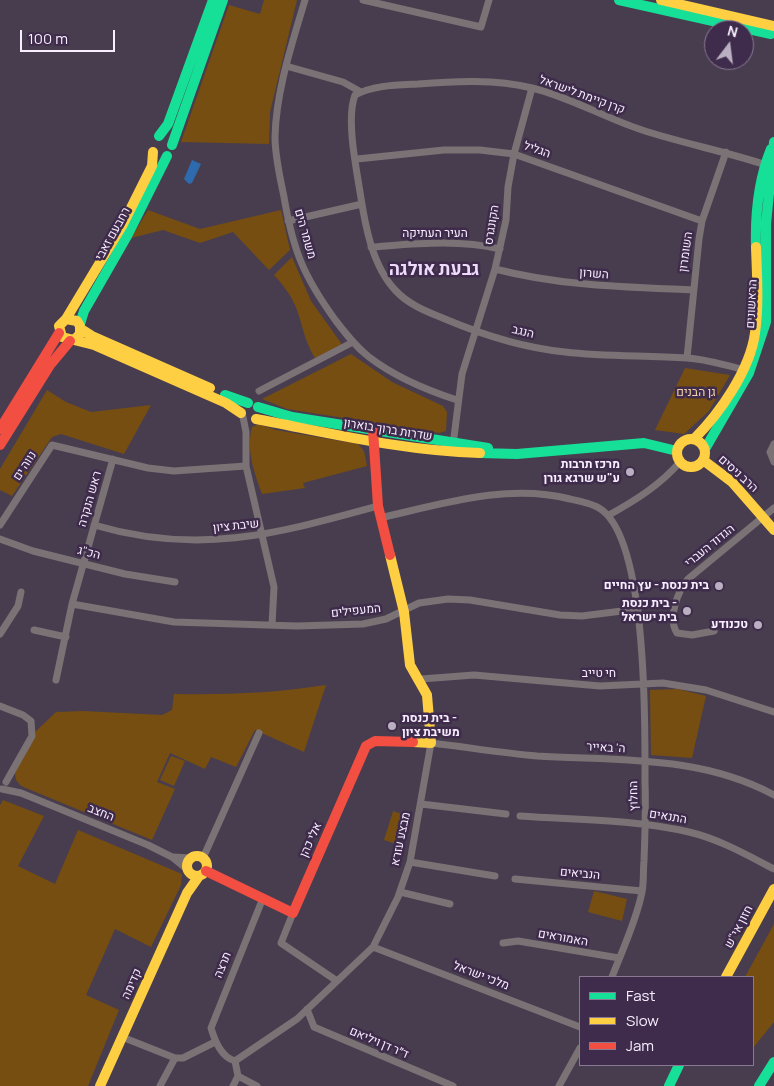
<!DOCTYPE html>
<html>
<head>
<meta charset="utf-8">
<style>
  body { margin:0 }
  #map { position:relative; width:774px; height:1086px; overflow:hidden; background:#483d4e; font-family:Manrope,sans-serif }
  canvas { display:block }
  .legend { position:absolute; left:579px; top:976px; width:175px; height:90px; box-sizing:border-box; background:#3f2b4b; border:1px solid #897993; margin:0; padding:6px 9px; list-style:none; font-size:15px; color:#f8eeff }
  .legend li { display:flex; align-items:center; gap:10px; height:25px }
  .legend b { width:25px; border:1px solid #897993 }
  .north { position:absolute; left:704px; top:20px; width:50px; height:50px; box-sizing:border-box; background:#3f2b4b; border:1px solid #897993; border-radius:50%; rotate:15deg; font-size:14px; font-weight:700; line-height:20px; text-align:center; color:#f8eeff }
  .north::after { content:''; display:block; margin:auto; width:18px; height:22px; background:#bab0c1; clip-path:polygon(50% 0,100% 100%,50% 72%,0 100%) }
  .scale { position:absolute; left:20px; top:30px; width:95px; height:22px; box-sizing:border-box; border:2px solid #f8eeff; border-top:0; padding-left:6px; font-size:15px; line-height:18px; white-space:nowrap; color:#f8eeff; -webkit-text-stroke:4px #3f2b4b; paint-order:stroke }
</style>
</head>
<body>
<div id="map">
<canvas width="774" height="1086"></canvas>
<ul class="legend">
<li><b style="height:6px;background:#16e098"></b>Fast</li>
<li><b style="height:6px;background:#ffcf43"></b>Slow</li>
<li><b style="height:6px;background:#f24e42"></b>Jam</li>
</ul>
<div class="north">N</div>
<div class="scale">100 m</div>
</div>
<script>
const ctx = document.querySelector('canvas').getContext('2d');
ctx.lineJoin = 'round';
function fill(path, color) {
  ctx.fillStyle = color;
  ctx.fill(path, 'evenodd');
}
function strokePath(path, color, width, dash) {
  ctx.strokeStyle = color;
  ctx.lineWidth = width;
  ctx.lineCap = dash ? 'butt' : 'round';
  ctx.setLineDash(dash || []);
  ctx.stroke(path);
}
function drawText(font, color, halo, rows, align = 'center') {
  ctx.font = font + ' Manrope,Heebo,sans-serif';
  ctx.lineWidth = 5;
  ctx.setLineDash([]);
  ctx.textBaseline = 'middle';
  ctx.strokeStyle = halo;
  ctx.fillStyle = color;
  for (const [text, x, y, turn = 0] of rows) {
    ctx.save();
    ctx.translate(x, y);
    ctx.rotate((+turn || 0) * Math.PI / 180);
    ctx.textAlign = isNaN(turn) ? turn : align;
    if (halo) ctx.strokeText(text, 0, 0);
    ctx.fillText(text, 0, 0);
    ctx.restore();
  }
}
fill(new Path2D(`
  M264 0H297L270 112 269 144 181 142 229 5 260 14Z
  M148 210 200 229 281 210 290 250 269 270 233 232 200 243 163 230 131 238Z
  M292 257 311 301 341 343V345L315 358C303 338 303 324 295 305 290 294 283 285 274 275Z
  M351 354 392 382 443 406 447 412 446 431 439 433 287 409 262 399Z
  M685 368 730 375 709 411 684 434 655 430Z
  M47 390 66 402 91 412 151 405 124 454 61 434 52 437 12 496 0 490V469Z
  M259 424 276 430 358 444 364 451 367 466 303 483 305 488 262 494C254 472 246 450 252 427Z
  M326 685 304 752 255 730 236 767 211 757 205 769 170 753 157 782 175 789 152 840 21 786 16 780 15 773 32 735 56 712 83 711 162 715 172 710 174 694C226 695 275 693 326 685Z
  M678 689 706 696 692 758 651 755 650 690Z
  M171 756 185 761 174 786 160 780Z
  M3 800 44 816 18 866 55 884 78 830 182 874 181 885 151 947 115 929 86 995 119 1010 88 1086H0V805Z
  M393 811 410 817 402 846 384 840Z
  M594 891 627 899 622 921 588 912Z
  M774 924V1022L753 1048V977H745Z`), '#764e11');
fill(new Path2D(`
  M192 160 201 164 192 183 189 184 184 179Z`), '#2d6bae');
strokePath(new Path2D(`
  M305 0C292 44 276 91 275 137 275 157 280 177 284 197 293 251 304 277 336 321 346 334 356 347 369 357 395 377 426 390 457 400
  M363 0 481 27 489 0
  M286 66 343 82 361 92
  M357 159 444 150H480L514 154 702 221
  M288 221 362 204
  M371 247C414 244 457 239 500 249
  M495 269C561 286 625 287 693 290
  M687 358 699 239 702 221 726 152
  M746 370C726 366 707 359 687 358 646 355 606 357 565 352 524 348 483 335 445 319 428 312 409 305 396 291 372 266 365 225 360 192 356 166 346 119 355 95 373 85 398 85 418 84 455 81 495 79 532 88 570 97 605 118 642 130 682 143 723 151 763 164L766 168
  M259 391 353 342
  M243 417 246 432V466L274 587 272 625
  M774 444 770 452 774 462
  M453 445 462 374 495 269 506 220 508 187 514 154 532 88
  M609 515C636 500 660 485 680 462
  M380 518C442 504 507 483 570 499 580 501 591 503 599 508 648 537 645 728 645 782 646 809 645 835 644 861 643 871 644 882 642 892 637 919 622 951 612 977
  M0 525 52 445 148 468 174 471 246 466
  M94 525C199 556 276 534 378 506
  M0 539 33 551 125 574 175 582
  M72 604 174 622 297 626 363 624 386 619 419 603 448 599 470 600 560 615 582 616 638 609
  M34 630 66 637
  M714 631 692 635 677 633C667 618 678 591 688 579L774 508
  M0 634 18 606 21 592
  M421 679 474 675 600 686 663 683 706 690 774 712
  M56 680 72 604 113 459
  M0 706 23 715 31 721 32 736 6 782
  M2 789 21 793 148 845 172 857 188 870
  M421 804 506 814
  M520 816C576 820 634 819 689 832 719 839 747 855 774 869
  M173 857 191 858
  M203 858 259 733
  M410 862 495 876
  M515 879 642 891
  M400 892 450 904
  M263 898 211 1028C215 1041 221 1057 235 1061L297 1019 373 947 398 897 410 862 431 743C466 747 502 753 537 756 618 761 700 755 774 795
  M293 913 281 943 337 981
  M503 943 518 941 619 958
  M373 947 580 1027
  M307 1009 314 1027 453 1086
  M122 1037 175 1058H183L215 1042
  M235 1061 238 1076 257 1086
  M160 1086 175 1058
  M233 1086 238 1076
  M559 1086 580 1048`), '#7a7275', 7);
strokePath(new Path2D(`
  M619 0 771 34
  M159 136 168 124 213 0
  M172 145 223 0
  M756 247C755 213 758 181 771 149
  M80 324 84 311 127 236 167 156
  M225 395 248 403
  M258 407 292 417 488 448
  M705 449 749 373 766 322V224L774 142
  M480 453 517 454 644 443 677 451
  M669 1086 679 1065
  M759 1086 774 1062`), '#16e098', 10);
strokePath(new Path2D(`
  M661 0 773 26
  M66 319 122 226 152 166 153 152
  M81 329 92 336 210 388
  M74 340 80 334V326L77 321 66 319 59 326 62 337 94 345 226 403 241 413
  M256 419C330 433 404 451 480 453
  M677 453a14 14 0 1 1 28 0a14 14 0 1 1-28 0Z
  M694 439C720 413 750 370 755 333 759 305 757 276 756 247
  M703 460 732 482 774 530
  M390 555 404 612 410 665 427 695 431 743 413 742
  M187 866a10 10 0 1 1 20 0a10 10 0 1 1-20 0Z
  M726 977 774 889
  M100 1086 187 893 199 876`), '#ffcf43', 10);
strokePath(new Path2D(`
  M0 429 59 333
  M373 430 378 506 390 555
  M0 445 50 365 70 341
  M206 871 293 913 366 746 375 741 413 742`), '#f24e42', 10);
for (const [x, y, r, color] of [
  [630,472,5,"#bab0c1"],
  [719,586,5,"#bab0c1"],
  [687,611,5,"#bab0c1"],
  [758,625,5,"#bab0c1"],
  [392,726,5,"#bab0c1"]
]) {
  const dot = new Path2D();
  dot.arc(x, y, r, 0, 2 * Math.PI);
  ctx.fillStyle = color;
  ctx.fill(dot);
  strokePath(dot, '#3f2b4b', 2);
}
drawText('12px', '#f8eeff', '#3f2b4b', [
  ["קרן קיימת לישראל",582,95,20],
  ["הגליל",537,150,19],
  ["הקונגרס",492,225,-81],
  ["רחבעם זאבי",113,234,-61],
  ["משמר הים",305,234,74],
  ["העיר העתיקה",435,234],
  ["השומרון",686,252,-82],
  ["השרון",594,274,4],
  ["הראשונים",752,304,-87],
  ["הנגב",523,332,13],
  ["שדרות ברוך בוארון",388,430,9],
  ["נווה ים",25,466,-57],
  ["הרב ניסים",738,474,42],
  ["ראש הנקרה",90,499,-74],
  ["שיבת ציון",236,526,-6],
  ["הגדוד העברי",710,546,-39],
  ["הכ\"ג",89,553,14],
  ["המעפילים",356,611,-6],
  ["חי טייב",599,674],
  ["ה' באייר",606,748,3],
  ["החלוץ",634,796,-91],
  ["החצב",101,813,22],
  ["התנאים",668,817,9],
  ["מבצע עזרא",401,839,-78],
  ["אלי כהן",311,840,-66],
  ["הנביאים",580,874,5],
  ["חזון אי\"ש",739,927,-62],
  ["האמוראים",563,938,10],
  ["תרצה",223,965,-68],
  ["מלכי ישראל",481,976,21],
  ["קדימה",132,984,-66],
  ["ד״ר דן ויליאם",379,1043,23]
]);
drawText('12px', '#f3d2a9', '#3f2b4b', [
  ["גן הבנים",696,393]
]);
drawText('bold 12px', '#f8eeff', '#3f2b4b', [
  ["מרכז תרבות",620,465],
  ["ע\"ש שרגא גורן",620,479],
  ["בית כנסת - עץ החיים",709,586],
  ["בית כנסת -",677,604],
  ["בית ישראל",677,618],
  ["טכנודע",748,625],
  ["בית כנסת -",402,719,"left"],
  ["משיבת ציון",402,733,"left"]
], 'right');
drawText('bold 18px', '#eedafb', '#3f2b4b', [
  ["גבעת אולגה",434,270]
]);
</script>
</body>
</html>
